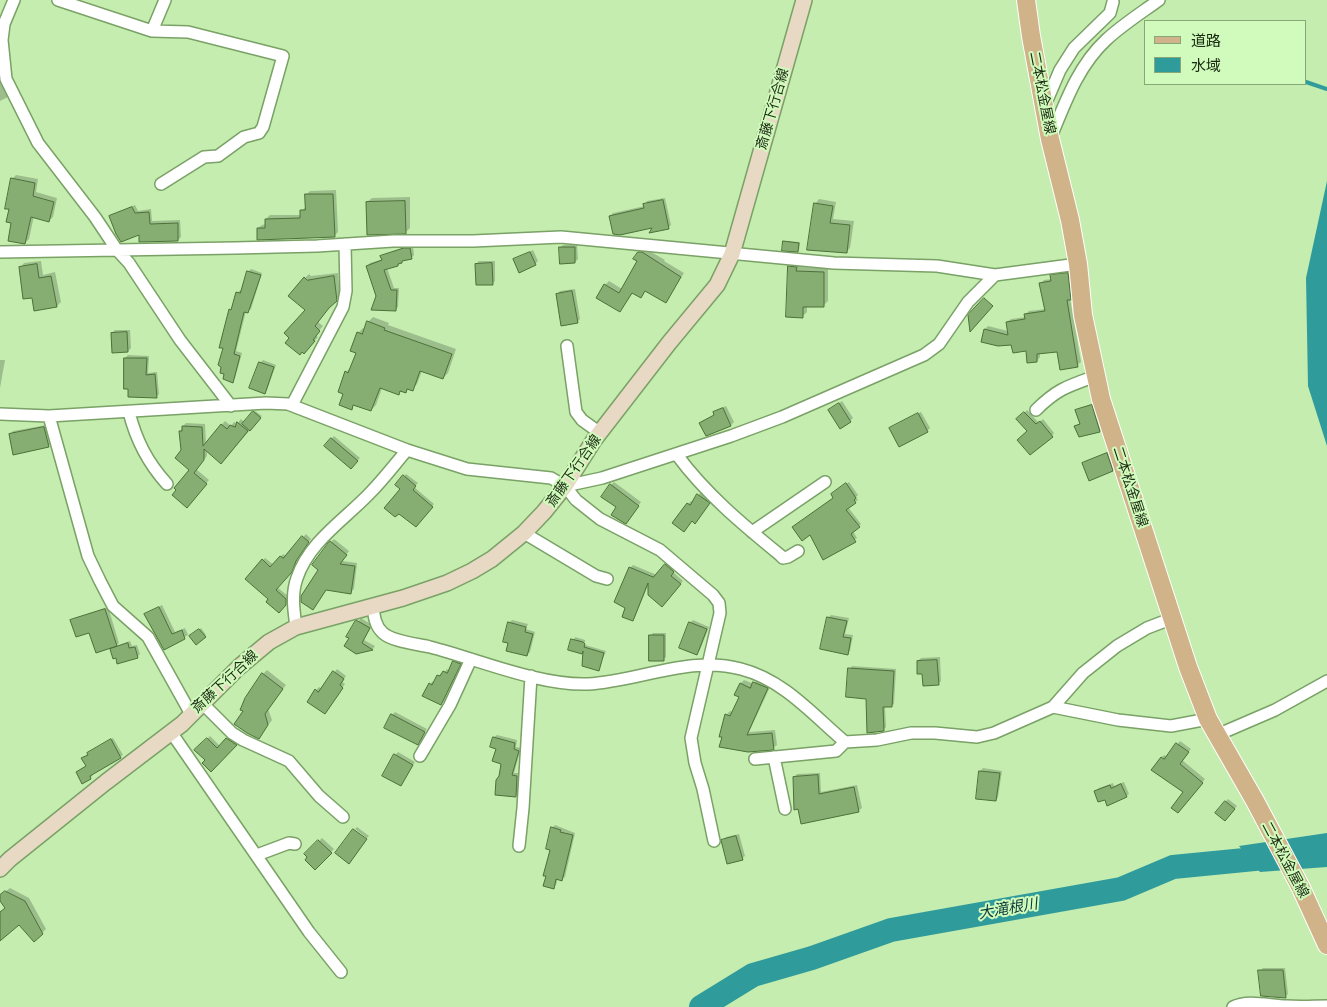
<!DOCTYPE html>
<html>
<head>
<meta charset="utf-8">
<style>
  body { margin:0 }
  #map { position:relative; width:1327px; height:1007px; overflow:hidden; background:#c4edaf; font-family:"PT Sans","Noto Sans JP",sans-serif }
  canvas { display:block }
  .legend { position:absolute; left:1144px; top:20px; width:162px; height:65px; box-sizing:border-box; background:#d1fbbc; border:1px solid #88a778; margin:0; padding:6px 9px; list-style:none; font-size:15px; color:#1b2a12 }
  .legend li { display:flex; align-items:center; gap:10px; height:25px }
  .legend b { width:25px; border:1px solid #88a778 }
</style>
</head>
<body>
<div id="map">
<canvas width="1327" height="1007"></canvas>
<ul class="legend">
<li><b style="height:6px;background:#d0b389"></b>道路</li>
<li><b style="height:14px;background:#309b9b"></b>水域</li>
</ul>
</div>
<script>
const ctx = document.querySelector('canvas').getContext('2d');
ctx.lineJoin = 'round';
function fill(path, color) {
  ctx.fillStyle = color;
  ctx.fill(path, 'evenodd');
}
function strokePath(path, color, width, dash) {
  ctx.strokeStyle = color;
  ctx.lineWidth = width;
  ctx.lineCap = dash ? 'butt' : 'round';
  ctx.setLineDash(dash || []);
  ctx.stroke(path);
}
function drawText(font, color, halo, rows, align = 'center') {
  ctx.font = font + ' "PT Sans","Noto Sans JP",sans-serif';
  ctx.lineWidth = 4;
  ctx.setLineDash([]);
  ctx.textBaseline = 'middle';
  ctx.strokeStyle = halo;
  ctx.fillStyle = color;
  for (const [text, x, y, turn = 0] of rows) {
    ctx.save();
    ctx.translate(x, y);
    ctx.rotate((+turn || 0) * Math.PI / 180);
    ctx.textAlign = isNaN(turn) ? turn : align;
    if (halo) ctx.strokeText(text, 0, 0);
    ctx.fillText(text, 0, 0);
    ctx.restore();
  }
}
fill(new Path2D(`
  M1327 181V446L1308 386 1306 278Z
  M1327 833V867L1260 872 1239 846Z`), '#309b9b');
fill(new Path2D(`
  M0 72 10 96 0 101Z
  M16 175 38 179 36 192 57 198 53 217 49 221 34 216 29 239 25 243 13 222 12 179Z
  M336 190 338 232 334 236 258 228 262 225 266 224V219L270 215H301V211L306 207V195L310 191Z
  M410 197V228L406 232 367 202 372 198Z
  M665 198 671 225 668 228 610 216 613 213 645 206 647 201Z
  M819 199 836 202 833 219 854 221 850 248 846 252 815 204Z
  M135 205 138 211 151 209 152 221 180 220 181 237 178 240 140 234 110 217 113 214Z
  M785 241 800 242 799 250 798 251 784 242Z
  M577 244 578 259 575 262 560 248 563 245Z
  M408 246H413L414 255 411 258 405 259 398 265 387 268 394 288H399L398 307 395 310 377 296 367 266 370 263 383 259 382 256 385 254Z
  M643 249H646L665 260 664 261 684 273 665 302 646 290 633 292 620 311 605 285 609 281 622 289 639 261V253Z
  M533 250 538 261 535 264 515 260Z
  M41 261 43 275 55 272 61 302 57 306 33 297 20 268 24 263Z
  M479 261H495V281L492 284 476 264Z
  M793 263H800V267L828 268V301L824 305H807V312L803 316 789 267Z
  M251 269 262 273 251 309 248 311H246L236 351 242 353 235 378 233 381 224 347 230 310 233 307 238 293 240 290 242 291 248 272Z
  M1071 270 1074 295 1070 298 1081 362 1077 365 1058 350 1040 353V357L1037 361 1027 350 985 329 988 326 1008 331 1007 322 1011 319 1026 317 1025 315 1029 311 1046 309 1041 283 1044 280 1052 279 1051 276 1055 272Z
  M338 273 340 296 331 304 318 322 323 326 315 335 318 337 308 349 305 278 309 274 311 276Z
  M575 289 580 319 577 322 557 294 560 291Z
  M373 317 389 323 388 325 456 349 448 373 443 378 422 371 417 384 412 389 409 388 405 392 402 390 399 393 382 388 376 405 371 410 355 404 351 408 345 393 346 372 351 367 357 352 358 333 363 328 366 329 368 322Z
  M115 330H130L131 348 128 351 112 333Z
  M128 355 149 356 148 373 157 372 159 394 156 397 125 358Z
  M0 360H5L0 388Z
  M263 360 276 365 267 390 264 393 260 363Z
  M842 401 853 418 850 421 833 408Z
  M1094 403 1102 429 1100 431 1076 426 1080 423 1077 411 1079 408Z
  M726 406 734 422 731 425 706 435 701 423 715 415 714 413 717 410Z
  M1027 410 1039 423 1043 419 1054 433 1052 436 1029 431 1018 419Z
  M255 411 262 416 225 459 207 450V456L196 469 209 480 190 503 191 469 182 451 180 432 183 426 186 423 205 424 206 444 225 421 231 426 234 422 237 424 241 419 245 423Z
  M921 412 930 428 927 431 891 428Z
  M47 425 51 443 48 446 10 434 13 431Z
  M334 436 360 458 351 467 326 445Z
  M1110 451 1115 467 1113 470 1083 464 1086 461Z
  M406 474 418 483 414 487 434 504 418 523 401 489 397 485Z
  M614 482 641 502 629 520 618 507 611 485Z
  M849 482 858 495 856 497 858 500 848 507 861 524 853 531 857 538 824 558 835 491Z
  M701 492 712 500 697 519 688 504 691 501 693 502Z
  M306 534 311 539 298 557 294 568 277 587 288 596V601L279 612 269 599 263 560 265 558 274 565 283 554 286 556Z
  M334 539 349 551 342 561 357 563 354 589 351 592 327 589 313 608 320 569 331 542Z
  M668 562 676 569 673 572 683 581 665 603 650 581 635 617 632 620 627 607 615 602 630 568 633 565 657 575Z
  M162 605 175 632 185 628 188 635 164 648 146 614Z
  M108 607 119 643 116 646 130 641 132 646 137 645 140 654 137 657 114 658 111 647 90 631 72 621 75 618Z
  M831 615 849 618 845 634 853 635 850 651 847 653 828 618Z
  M361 618 372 625 364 640 375 646 373 649 356 653 350 638 347 636Z
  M512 620 528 624 526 629 535 632 530 652 527 655 509 623Z
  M693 620 709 627 700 650 697 653 690 623Z
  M201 628 206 635 196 643 191 636Z
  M653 633H666V657L663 660 650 636Z
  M575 637 585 640V645L606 651 598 670 584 650 582 652 570 650Z
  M940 657 941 681 938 684 923 673 918 661 921 658Z
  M457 659 462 661 444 701 441 704 430 684 433 681 435 682 441 673 443 674 447 669 450 671Z
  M852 666 896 669 894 704 891 706H885L886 727 883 730 867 697 850 669Z
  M337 669 346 676 342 682 345 684 325 713 316 690 319 687 322 689Z
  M267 670 286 685 268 709 272 720 262 733 244 711 263 674Z
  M758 679 771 685 749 732 775 730 777 745 773 748 748 751 726 715 730 711 733 712 740 697 736 695 741 683 744 680 754 684Z
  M395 712 427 729 418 743 392 715Z
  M497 735 517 740 516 747 521 748 514 773H520L519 793 516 796 500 776 502 763 494 737Z
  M210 736 220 746 230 736 239 742 211 771 206 760 196 750Z
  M113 738 123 755 92 774 93 775 90 778 83 758 91 751Z
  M1180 741 1191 749 1182 760 1205 779 1181 809 1185 792 1162 757 1164 755 1168 757Z
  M398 752 415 762 401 784 395 755Z
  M983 768 1002 771 998 797 996 800 980 771Z
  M820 773 821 792 857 785 862 808 859 810 802 822 794 777 797 774Z
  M1124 782 1129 794 1126 796 1105 798 1096 791 1099 788 1113 783 1114 786Z
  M1228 799 1237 806 1228 817 1216 813Z
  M555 825 575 833 565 877 562 879 558 878 556 885 553 888 551 849 552 828Z
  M357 827 369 836 367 838 355 829Z
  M739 834 745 856 742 858 723 840 726 837Z
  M322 838 334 849 315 868 306 854Z
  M10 888 29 898 46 929 34 940 19 923 0 938V913L7 907 0 899V896Z
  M1263 968H1285L1288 994 1285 997 1260 971Z`), '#0003');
strokePath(new Path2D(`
  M1306 82 1327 89`), '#309b9b', 4);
strokePath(new Path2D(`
  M701 1007 753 975 812 958 891 930 1121 889 1173 867 1327 852`), '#309b9b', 24);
const building = new Path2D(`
  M11 178 35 183 33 196 54 202 49 222 31 217 25 244 8 241 11 223 6 222 9 209H5Z
  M305 194H333L335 237 257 240V228H265V219L300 218V210H305Z
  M663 200 669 229 649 233 652 228 620 235 613 234 609 216 644 208 643 204Z
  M405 201 406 234 367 235 366 202Z
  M814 203 833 206 830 223 850 225 847 253 807 250Z
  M132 207 135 213 149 212 150 224 178 223V241L139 242V235L121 242 116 234 109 216Z
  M783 241 799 243 798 252 782 251Z
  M559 247H575V263L560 264Z
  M404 248H410L412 259 402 261V263L398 264V266L384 270 391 290H397L396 311 371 310 376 296 366 266 382 260 380 256Z
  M530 252 536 265 519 273 513 259Z
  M638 252H642L681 277 666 303 645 291 641 298 632 293 620 312 596 298 604 284 619 293 637 261 633 259Z
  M492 263 493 285H476L475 264Z
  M37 264 39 278 51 276 57 307 34 311 32 298 23 299 19 267Z
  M788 266 797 267 796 271 824 272V307H803V318L786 317Z
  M247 271 261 275 248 313 244 312 234 354 240 356 233 383 223 379 224 374 220 373 221 367 218 365 223 348H219L229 309 231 310 236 292 240 293Z
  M1068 273 1071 300H1067L1078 367 1060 370 1057 352 1037 354V362L1027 363 1026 351 1013 353 1011 345 998 346 981 342 984 329 1008 335 1006 322 1025 319 1024 314 1045 311 1039 283 1051 281 1050 275Z
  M334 276 337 301 329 308 315 326 320 331 313 340 315 341 304 354 302 352 300 355 285 343 289 338 284 333 305 310 288 296 304 277 307 280Z
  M572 291 578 323 561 326 556 294Z
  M984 298 993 306 970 332 968 315Z
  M367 321 385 328 384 330 452 354 443 379 420 371 413 391 407 389 406 393 400 391 399 395 380 388 371 411 353 405 352 410 339 405 343 394 338 392 345 371 348 373 356 353 350 351 357 332 362 334Z
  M127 332 128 352 112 353 111 333Z
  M124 358H147L146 375 155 374 157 398 128 397V389H124Z
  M259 362 274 367 265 394 249 388Z
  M839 403 851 422 840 429 828 410Z
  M1092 405 1100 432 1079 437 1074 426 1080 424 1075 410Z
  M723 408 731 426 706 436 699 423 714 415 713 412Z
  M253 411 261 418 250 431 242 424Z
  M1024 412 1036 424 1040 421 1053 437 1030 455 1017 440 1027 431 1016 419Z
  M918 413 928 432 899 447 889 428Z
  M237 422 248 431 221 464 204 449V460L194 473 207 484 187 508 172 495 176 490 174 488 189 470 175 458 181 450 179 431H182V426L202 427 203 446 221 424 227 429 230 425 235 427Z
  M44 427 49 447 13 455 9 434Z
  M331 438 358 461 351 469 324 446Z
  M1107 453 1113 471 1089 481 1082 463Z
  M403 475 416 486 413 490 433 507 416 527 399 514 395 517 384 508 400 489 395 485Z
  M846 483 856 498 854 500 856 503 846 510 860 527 851 534 856 542 823 560 810 535 802 541 792 527 833 498 831 494Z
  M610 484 639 506 626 524 611 515 616 507 601 497Z
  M697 494 710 503 695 524 692 521 684 532 672 523 687 503 690 505Z
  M302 536 309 542 296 561 292 572 276 590 286 599V605L279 613 266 602 268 599 245 579 262 559 270 567 280 556 283 558Z
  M330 541 347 555 340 564 355 566 351 594 326 590 313 610 301 602V596L318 570 312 565Z
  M665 564 674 572 671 576 681 584 677 589 662 607 648 595V583L633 621 622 617 625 608 614 602 629 567 653 577Z
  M159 607 172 634 182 630 185 639 164 650 144 614Z
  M105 609 117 646 96 653 89 633 76 637 70 620Z
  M827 617 847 621 843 637 851 638 848 655 820 649Z
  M356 620 370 628 362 643 373 650 356 654 344 646 349 638 346 637Z
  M508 622 526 627 525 632 533 634 527 656 506 651 508 643 503 642Z
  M689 622 707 629 697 655 679 648Z
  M199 629 206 637 196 645 189 636Z
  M649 635H664V661H649Z
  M571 639 583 642 585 644 584 647 604 653 599 671 582 666 583 651 582 654 568 650Z
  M128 643 129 648 135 647 138 658 117 664 116 658 113 659 110 649Z
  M937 660 939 685 923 686 922 674H917V661Z
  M453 661 461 664 441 705 422 696 429 683 432 685 437 675 440 676 443 671 447 673Z
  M848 668 894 671 892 707H883L884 731 867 733 866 699 846 697Z
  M333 671 344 679 340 685 343 688 325 714 307 702 315 689 318 692Z
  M262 673 283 689 265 714 268 725 259 739 247 733 234 724 243 711 240 710 245 698Z
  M753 682 768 688 747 735 772 733 774 750 748 752 719 747 722 737H719L725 714 730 716 739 697 734 695 740 683 750 688Z
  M391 714 425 732 418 745 384 728Z
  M493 737 515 743 514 749 519 751 512 775 517 776 516 797 495 795 496 780 499 776 501 764 492 761 496 749 490 747Z
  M207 738 217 748 226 738 237 745 211 772 202 763 205 760 194 750Z
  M111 739 121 758 90 776 91 779 82 784 76 772 86 766 81 758 88 755 87 753Z
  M1176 743 1189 752 1180 764 1203 783 1178 813 1171 808 1183 792 1151 770 1161 757 1164 759Z
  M394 754 413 765 401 786 382 776Z
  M979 771 1000 773 996 801 976 799Z
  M818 775 819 794 854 787 859 812 801 824 798 809 794 810 793 777Z
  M1121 784 1127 797 1107 806 1105 800 1098 802 1094 791 1110 785 1111 788Z
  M1225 801 1235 809 1225 821 1215 813Z
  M551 827 561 830 560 832 573 835 562 881 556 879 554 889 543 886 546 876H543L550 850 546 849Z
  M353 829 367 839 349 864 335 853Z
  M736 836 743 860 727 864 721 840Z
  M318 840 332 853 315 870 305 860 307 857 304 854Z
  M5 891 25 901 43 934 34 942 19 925 0 941V912L5 908 0 901V895Z
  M1258 970H1283L1286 998 1261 996Z`);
fill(building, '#86ad72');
strokePath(building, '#4c7038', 1);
const street = new Path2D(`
  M14 0 4 24 2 40 6 79 38 143 95 217 117 250 129 263 180 340 231 406
  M58 0 152 31 188 32 283 56 263 127 259 133 244 137 218 156 204 157 161 184
  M152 31 165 0
  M1045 105 1060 70 1074 48 1110 13 1113 2
  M1051 137C1065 103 1078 66 1106 40 1122 25 1141 13 1159 0
  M0 252 235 248 317 246 393 241H473L561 237 834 263 937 266 995 275
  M567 346 576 412 582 420 600 433
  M292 405 343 307 346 291 345 244
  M1036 410C1057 389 1068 386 1096 376
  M129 412C136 440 147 462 167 484
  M0 414 49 416 266 403 288 404 407 450 467 469 551 478 565 486 576 500 600 519 660 550 713 595 719 603 720 613 691 738 695 763 703 789 714 841
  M49 416 88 556 100 581 113 606 148 637 191 714
  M677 455C706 494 742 524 780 555L783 558 788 557 798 551
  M565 486 602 478 731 436 782 417 924 355 939 344 968 302 995 275 1078 264
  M752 532 825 482
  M524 533 596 576 607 579
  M373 606C374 616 375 626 383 633 393 642 418 644 430 647 477 659 540 686 588 684 639 681 691 655 741 669 784 680 813 715 845 742L877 740 911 733H935L977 737 994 733 1053 707 1118 720 1171 726 1208 719
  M296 627C294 611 291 594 297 578 309 542 344 520 369 494 383 480 395 464 407 450
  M202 703 232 733 243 740 289 761 319 796 343 817
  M1053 707 1083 673 1117 646 1147 628 1173 618
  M171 732 309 932 341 972
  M1217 735 1275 710 1327 681
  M420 756 450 705 471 659
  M774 757 785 809
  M755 759 836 751 845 742
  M519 846 523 808 531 676
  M257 855 289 843 295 844
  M1233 1007C1248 999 1271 1006 1287 1006 1301 1007 1314 1006 1327 1006`);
const secondary = new Path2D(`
  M0 869 10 859 106 782 182 724 239 667 269 642 296 627 403 598 447 583 472 571 492 559 524 533 544 512 565 486 594 440 669 343 717 285 732 254 804 0`);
const primary = new Path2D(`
  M1026 0 1031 36 1050 139 1070 220 1078 264 1083 315 1101 399 1188 667 1208 719 1255 801 1301 888 1327 945`);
strokePath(street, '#7aa166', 14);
strokePath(secondary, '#7aa166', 18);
strokePath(primary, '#fff', 20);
strokePath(street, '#fff', 11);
strokePath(secondary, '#e7d9c4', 15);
strokePath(primary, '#d0b389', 18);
drawText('14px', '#1b2a12', '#d1fbbc', [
  ["二本松金屋線",1042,93,79],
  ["斎藤下行合線",773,109,-74],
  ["斎藤下行合線",574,471,-55],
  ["二本松金屋線",1130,487,72],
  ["斎藤下行合線",225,682,-43],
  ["二本松金屋線",1285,860,62]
]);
drawText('italic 15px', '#08393a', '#d1fbbc', [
  ["大滝根川",1008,909,-10]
]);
</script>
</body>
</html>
